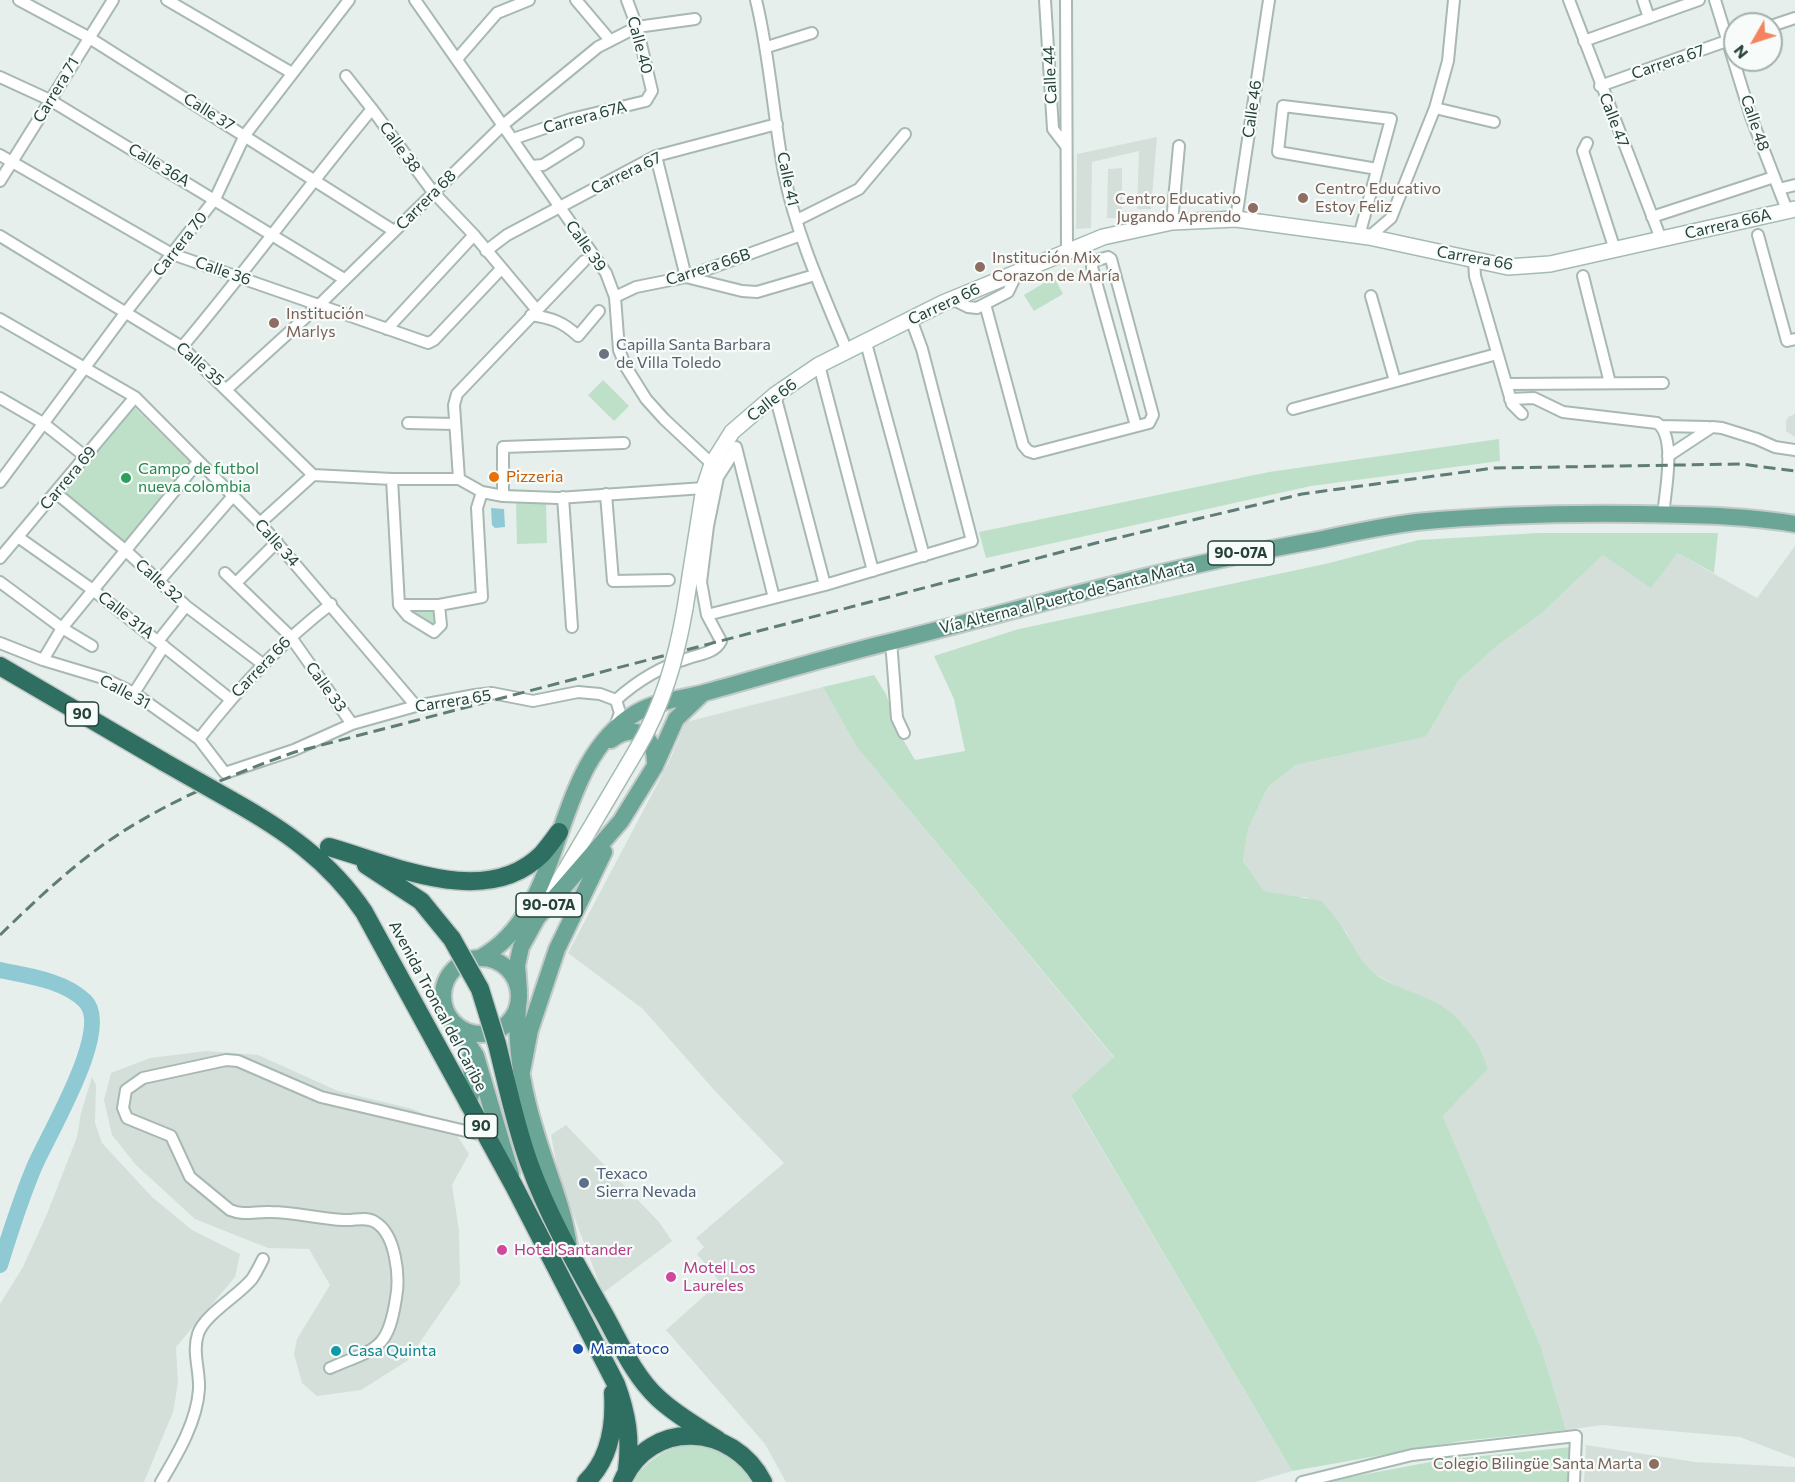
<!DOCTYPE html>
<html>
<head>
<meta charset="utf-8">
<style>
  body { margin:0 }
  #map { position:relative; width:1795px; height:1482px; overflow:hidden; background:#e6efeb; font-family:Commissioner,sans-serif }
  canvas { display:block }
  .north { position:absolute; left:1723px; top:12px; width:60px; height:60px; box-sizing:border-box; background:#f7fbf9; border:2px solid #a3b1ad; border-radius:50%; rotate:231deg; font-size:16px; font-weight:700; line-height:24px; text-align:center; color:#24423a }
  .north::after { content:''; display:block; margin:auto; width:21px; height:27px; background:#f4845f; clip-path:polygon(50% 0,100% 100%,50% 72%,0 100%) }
</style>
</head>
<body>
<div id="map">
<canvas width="1795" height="1482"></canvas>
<div class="north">N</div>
</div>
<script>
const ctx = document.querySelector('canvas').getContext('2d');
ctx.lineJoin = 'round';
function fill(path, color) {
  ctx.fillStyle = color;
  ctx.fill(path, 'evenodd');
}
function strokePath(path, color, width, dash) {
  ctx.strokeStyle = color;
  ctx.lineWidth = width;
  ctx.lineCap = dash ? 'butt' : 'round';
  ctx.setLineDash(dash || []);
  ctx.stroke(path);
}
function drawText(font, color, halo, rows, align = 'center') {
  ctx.font = font + ' Commissioner,sans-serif';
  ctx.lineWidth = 4.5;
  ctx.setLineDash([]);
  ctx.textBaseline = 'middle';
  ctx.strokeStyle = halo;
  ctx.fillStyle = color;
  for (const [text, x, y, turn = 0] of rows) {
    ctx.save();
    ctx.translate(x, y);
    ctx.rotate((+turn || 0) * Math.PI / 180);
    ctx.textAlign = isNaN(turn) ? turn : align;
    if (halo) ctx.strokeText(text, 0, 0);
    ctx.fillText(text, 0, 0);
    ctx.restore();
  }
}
fill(new Path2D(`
  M1157 137 1151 209H1137L1139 151 1092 162 1091 228 1076 229 1077 154Z
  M1122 168V218H1107L1108 169Z
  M1795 414V437L1786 431V422L1788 417Z
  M1795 546V1458L1740 1437 1602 1425 1566 1430 1541 1347 1443 1116 1488 1069 1464 1025 1436 1003 1401 989 1374 973 1358 959 1347 933 1335 918 1306 897H1283L1263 891 1243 861 1248 829 1268 787 1296 765 1426 737 1459 680 1498 645 1542 613 1603 555 1677 553 1757 598Z
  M823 687 856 746 1114 1058 1071 1097 1292 1471 1255 1482H786L765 1444 666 1330 720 1282 697 1254 704 1247 696 1238 784 1163 715 1091 643 1009 568 953 669 762 686 722Z
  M206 1051 258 1055 338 1091 413 1109 451 1126 469 1154 452 1185 459 1231 460 1284 407 1361 361 1390 317 1396 302 1383 294 1354 297 1339 330 1285 309 1249 268 1248 195 1219 136 1165 112 1135 104 1100 111 1073 150 1058Z
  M92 1077 96 1085 95 1123 102 1143 152 1197 192 1230 240 1254 235 1277 176 1347 178 1383 173 1412 144 1482H0V1304L23 1267 47 1214 77 1137 81 1113Z
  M566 1125 659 1222 672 1241 603 1293 559 1177 551 1135Z
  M1586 1445 1695 1462 1795 1467V1482H1584Z`), '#d4dfda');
fill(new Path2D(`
  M1054 277 1063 294 1034 311 1024 295Z
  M603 380 629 406 614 421 588 395Z
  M131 404 192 464 124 546 60 491Z
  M1499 439 1500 461 1311 486 986 558 979 532 1269 472Z
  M516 502H546L547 543 517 544Z
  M1539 533H1718L1714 573 1677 553 1651 588 1603 555 1542 613 1498 645 1459 680 1426 737 1296 765 1268 787 1248 829 1243 861 1264 891 1322 901C1330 912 1341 923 1347 935 1356 950 1359 960 1373 972 1391 987 1414 991 1435 1002 1461 1016 1479 1041 1488 1069L1443 1116 1541 1347 1566 1430 1462 1441 1292 1471 1071 1096 1114 1057 856 746 823 687 874 675 886 694 898 731 915 760 965 751 954 699 934 656 1019 629 1325 564 1419 540Z
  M413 610 435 611V629L413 616Z
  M682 1445C713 1446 735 1455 752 1482H632C646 1462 659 1453 682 1445Z
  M1572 1447 1569 1482H1324L1441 1460Z`), '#bfe0c8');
fill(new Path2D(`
  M491 508 504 509 505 527 495 528 492 525Z`), '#8ec9d4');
strokePath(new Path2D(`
  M0 970C27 976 64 980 85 1001 114 1029 45 1139 33 1170 20 1201 10 1233 0 1265`), '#8ec9d4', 16);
const street = new Path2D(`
  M19 0 88 37 394 231
  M167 0 292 73
  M415 0 606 273 615 297 619 350 626 367 646 399 664 419 712 464
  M576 0 609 39
  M756 0C770 57 773 115 784 173 796 234 823 293 847 351
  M1045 0 1053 129 1066 146
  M1066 0 1067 252
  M1569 0 1661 239
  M1643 0 1649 18
  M1715 0 1751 117 1787 210
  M1771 26 1795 18
  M1584 41 1699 0
  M767 47 812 33
  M457 59 497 13 529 0
  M346 76 372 109
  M0 77 50 100 344 279
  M1600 86 1735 38
  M1435 108 1494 122
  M513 139 571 119 646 101 652 91 637 27 627 0
  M1587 143 1583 151 1615 250
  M0 155 172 254 428 343 434 340 501 269
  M656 156 686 277 742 291 757 292 815 275
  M531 166 543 165 578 143
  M0 181 113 0
  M1779 189 1795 185
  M1652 217 1774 177
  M1236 219 1269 0
  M797 220 859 189 905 134
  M1172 222 1179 146
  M1758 235 1787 341 1795 339
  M0 236 182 347 313 475 392 479H459L482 492 503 496 558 498 704 488
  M1359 236 1391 119 1283 106 1278 152 1377 169
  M1369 237 1391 218 1435 108 1448 61 1454 0
  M486 251 507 235 656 156 777 124
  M1474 260 1475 276 1512 404 1522 414
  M1583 276 1610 383
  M1371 296 1395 381
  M615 297 636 287 686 277 801 235
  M952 299 968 307 977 308 1008 292 1018 271
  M985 304 1023 445 1028 451 1034 453 1149 423 1153 415 1111 259 1108 257 1094 261 1092 267 1136 426
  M531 315C552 318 563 322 578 336L599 311
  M0 319 135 397 260 523 416 706
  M387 329 474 235
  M866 343 924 556
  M182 347C248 269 307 187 372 109L433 192 474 235 536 309
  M819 365 873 571
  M1506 384 1663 383
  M228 388 318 306 503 125 598 47 637 27 695 19
  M775 395 825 585
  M0 398 43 423 86 457
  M1510 399 1534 398 1563 412 1657 423C1677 436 1665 493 1663 515
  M1293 409 1497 354
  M408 423 455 424
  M1662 426 1708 427
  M736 447 774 598
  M1668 456 1712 427 1722 428 1757 439 1775 447 1795 450
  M392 479 399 605
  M459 479 454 405 457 394 584 261
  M0 482 126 312 215 199 245 135 349 0
  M56 493 125 550 186 606 264 665
  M606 494 613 581 669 580
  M503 496V447L624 443
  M563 497 572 627
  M260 523 313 475
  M18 537 93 590 230 699
  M0 558 135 397
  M225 573 290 636 352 724
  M159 581 233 496
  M0 582 62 628 92 646
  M236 583 277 542
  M399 605H439L482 597 477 508 482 492
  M399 605 408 616 434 632 441 625 439 605
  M707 615 825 585 972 541 922 349 911 319
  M159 640 186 606
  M891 641 897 718 904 733
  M0 643 43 660 103 678 134 693 199 739 225 773 294 750 352 724 416 706 475 695 492 693 533 701 578 692 600 694 616 700C637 681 662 666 689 658 700 654 715 653 721 641L707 615 701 582 708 526 718 477 736 449
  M43 660 62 628 198 462
  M134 693 164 646
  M614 729 620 713 616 700
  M199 739C238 689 281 642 331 604
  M330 1368C376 1348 388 1351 396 1298 400 1277 396 1234 375 1222 366 1216 354 1221 344 1220 319 1219 295 1212 271 1212 256 1211 244 1216 230 1210L190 1177 171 1136 127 1118 123 1108 126 1090 143 1078 226 1060 238 1061 321 1097 487 1136
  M161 1482C177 1455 197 1422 199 1389 200 1371 192 1352 198 1334 204 1315 238 1296 252 1279 256 1273 260 1265 263 1259
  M1302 1482 1412 1455 1576 1436 1574 1482`);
const secondary = new Path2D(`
  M685 608 704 488 712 464 732 432 775 395 819 365 943 303 1103 237 1172 222 1236 219 1369 237 1508 267 1550 264 1795 209
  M549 898 636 751`);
const primary = new Path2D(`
  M611 740C636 721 656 737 655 765
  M443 996a38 38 0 1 1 76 0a38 38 0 1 1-76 0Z
  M480 958C569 910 548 765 636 713 658 700 683 699 707 692 769 675 831 656 894 641 1033 606 1172 566 1313 541 1347 534 1382 526 1416 522 1490 515 1565 513 1639 514 1691 515 1744 515 1795 524
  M519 991 517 965 521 947 537 918 621 821 655 766 676 719 702 694
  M518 1006C515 1049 523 1092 536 1133 547 1171 564 1208 569 1247
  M457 1027 476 1056 511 1174
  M522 1071 530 1030 557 949 604 852
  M468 1104 474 1085 469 1059`);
const highway = new Path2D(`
  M0 666 164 762
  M231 800C283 829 330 861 364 912L514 1186 616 1384C627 1414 631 1438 627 1470
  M329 847C393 865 486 910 542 854 548 847 554 839 559 832
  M366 865 421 901 452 939
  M497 1044C507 1084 515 1124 529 1163 548 1216 577 1266 604 1314 620 1343 634 1376 658 1398 676 1415 698 1427 718 1440
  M586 1482C610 1459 615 1425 613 1393
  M622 1482C650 1418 733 1423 763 1482`);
strokePath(street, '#a8b8b2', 14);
strokePath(secondary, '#a4bbb3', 18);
strokePath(primary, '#c2cac8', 20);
strokePath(highway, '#c2cac8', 21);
strokePath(street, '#fff', 10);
strokePath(secondary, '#fff', 15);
strokePath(primary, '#6aa596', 16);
strokePath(highway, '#2f6f62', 18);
strokePath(new Path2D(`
  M0 935C38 898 77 861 122 832 176 798 235 773 295 752L1096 543 1302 494 1494 468 1741 464 1795 471`), '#5f7d75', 3, [12, 6]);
const secondaryBridge = new Path2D(`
  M636 751C663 705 676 660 685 608`);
const highwayBridge = new Path2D(`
  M164 762 231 800
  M452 939 480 989 497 1044`);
strokePath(secondaryBridge, '#a4bbb3', 18, []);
strokePath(highwayBridge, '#c2cac8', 21, []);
strokePath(secondaryBridge, '#fff', 15);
strokePath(highwayBridge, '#2f6f62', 18);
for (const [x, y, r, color] of [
  [1303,198,6,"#8d6e63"],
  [1253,208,6,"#8d6e63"],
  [980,267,6,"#8d6e63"],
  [274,323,6,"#8d6e63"],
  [604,354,6,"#6b7280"],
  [494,477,6,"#e8710a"],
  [126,478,6,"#2e9e5b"],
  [584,1183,6,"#5c6f8a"],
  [502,1250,6,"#d1479c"],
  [671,1277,6,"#d1479c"],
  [578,1349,6,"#1a4fb4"],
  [336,1351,6,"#0f9aa8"],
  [1654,1464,6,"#8d6e63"]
]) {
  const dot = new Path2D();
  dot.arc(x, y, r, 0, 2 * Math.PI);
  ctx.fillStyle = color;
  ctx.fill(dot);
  strokePath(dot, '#f7fbf9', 2);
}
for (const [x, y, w] of [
  [1241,553,66],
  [82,714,33],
  [549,905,66],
  [481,1126,33]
]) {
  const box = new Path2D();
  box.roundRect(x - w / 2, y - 12, w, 24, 4.5);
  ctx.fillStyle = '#f7fbf9';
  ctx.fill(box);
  strokePath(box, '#24423a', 1.5);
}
drawText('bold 15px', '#24423a', null, [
  ["90-07A",1241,553],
  ["90",82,714],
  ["90-07A",549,905],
  ["90",481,1126]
]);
drawText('16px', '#24423a', '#f7fbf9', [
  ["Calle 40",640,45,75],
  ["Carrera 67",1668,62,-19],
  ["Calle 44",1050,75,-93],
  ["Carrera 71",56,90,-59],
  ["Calle 46",1252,109,-82],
  ["Calle 37",209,112,32],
  ["Carrera 67A",585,117,-15],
  ["Calle 47",1614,120,69],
  ["Calle 48",1755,123,71],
  ["Calle 38",400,147,54],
  ["Calle 36A",159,165,31],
  ["Carrera 67",626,173,-26],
  ["Calle 41",788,179,78],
  ["Carrera 68",426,200,-45],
  ["Carrera 66A",1728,224,-13],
  ["Carrera 70",180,244,-52],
  ["Calle 39",586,246,55],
  ["Carrera 66",1475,258,10],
  ["Carrera 66B",708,267,-18],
  ["Calle 36",223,271,19],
  ["Carrera 66",944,304,-25],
  ["Calle 35",200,364,41],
  ["Calle 66",772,400,-38],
  ["Carrera 69",68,478,-50],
  ["Calle 34",277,543,48],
  ["Calle 32",159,581,42],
  ["Vía Alterna al Puerto de Santa Marta",1067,597,-14],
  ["Calle 31A",126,615,38],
  ["Carrera 66",261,667,-46],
  ["Calle 33",326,687,54],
  ["Calle 31",125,692,28],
  ["Carrera 65",453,701,-9],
  ["Avenida Troncal del Caribe",438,1006,62]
]);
drawText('16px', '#785e54', '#f7fbf9', [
  ["Centro Educativo",1315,189],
  ["Estoy Feliz",1315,207],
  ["Centro Educativo",1241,199,"right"],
  ["Jugando Aprendo",1241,217,"right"],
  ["Institución Mix",992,258],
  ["Corazon de María",992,276],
  ["Institución",286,314],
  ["Marlys",286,332],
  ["Colegio Bilingüe Santa Marta",1642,1464,"right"]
], 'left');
drawText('16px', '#5b616d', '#f7fbf9', [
  ["Capilla Santa Barbara",616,345],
  ["de Villa Toledo",616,363]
], 'left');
drawText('16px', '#27864d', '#f7fbf9', [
  ["Campo de futbol",138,469],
  ["nueva colombia",138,487]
], 'left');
drawText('16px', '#c56008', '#f7fbf9', [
  ["Pizzeria",506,477]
], 'left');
drawText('16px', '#4e5e75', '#f7fbf9', [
  ["Texaco",596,1174],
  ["Sierra Nevada",596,1192]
], 'left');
drawText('16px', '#b23c85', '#f7fbf9', [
  ["Hotel Santander",514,1250],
  ["Motel Los",683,1268],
  ["Laureles",683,1286]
], 'left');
drawText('16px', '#164399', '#f7fbf9', [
  ["Mamatoco",590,1349]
], 'left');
drawText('16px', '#0d838f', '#f7fbf9', [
  ["Casa Quinta",348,1351]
], 'left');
</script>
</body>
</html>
